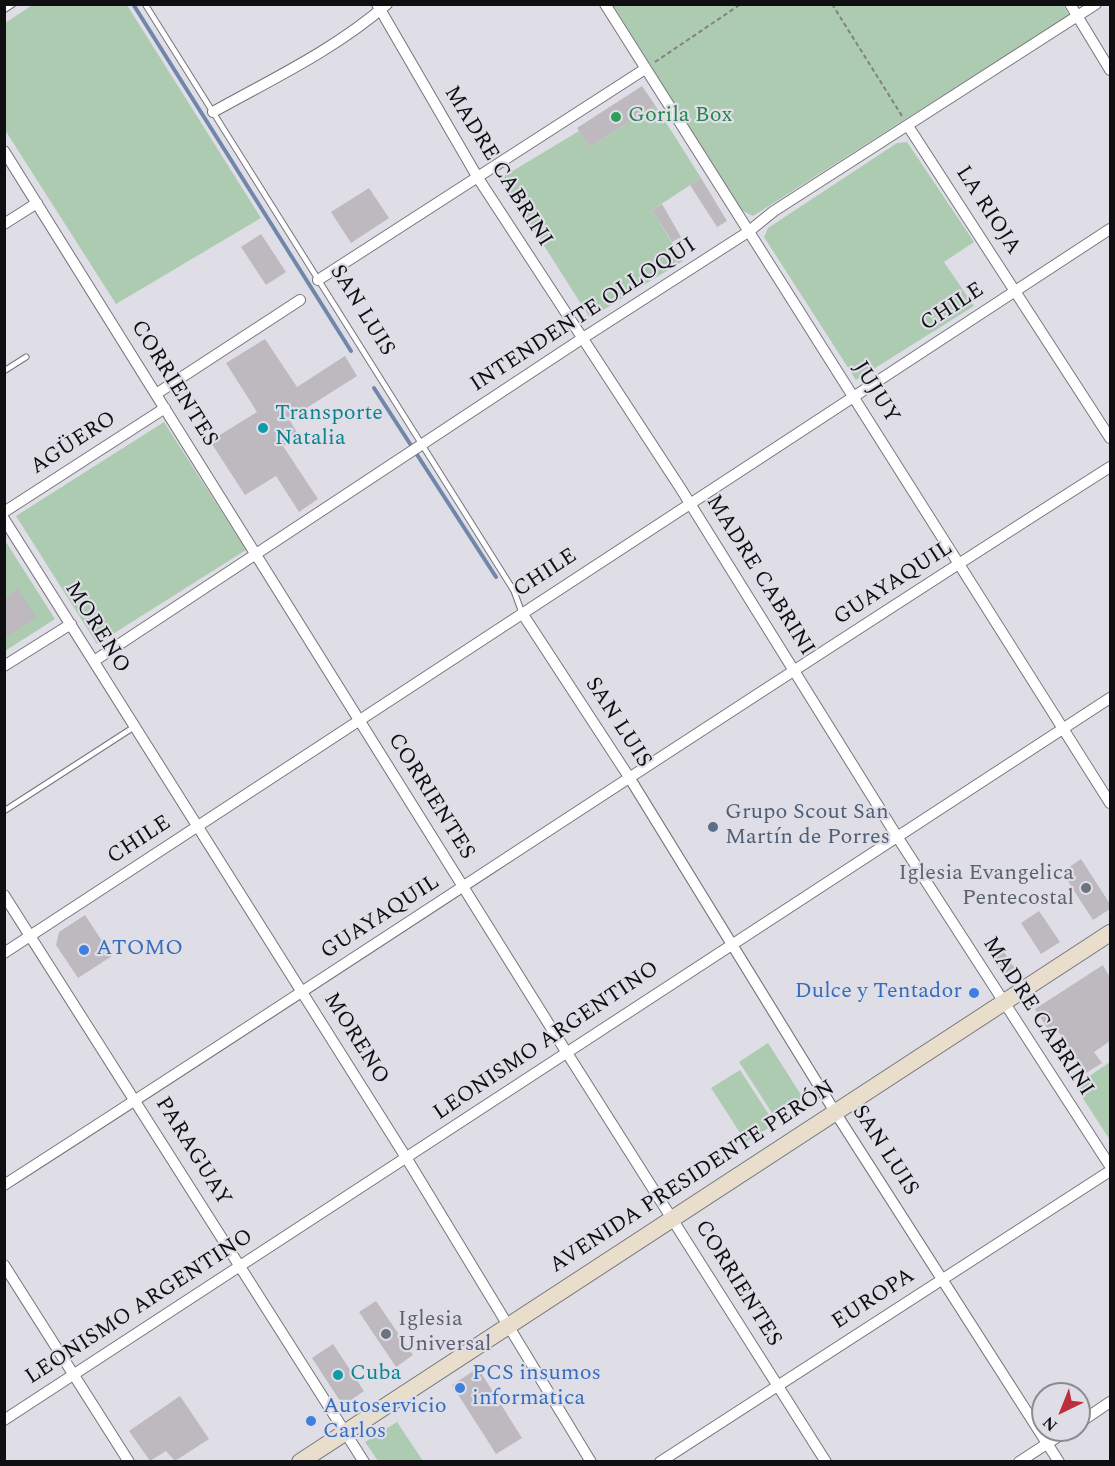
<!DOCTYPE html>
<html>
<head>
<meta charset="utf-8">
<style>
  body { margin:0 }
  #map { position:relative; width:1115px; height:1466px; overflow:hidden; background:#dfdee7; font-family:Spectral,serif }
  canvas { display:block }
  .frame { position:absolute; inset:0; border:6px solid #0f0f12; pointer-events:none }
  .north { position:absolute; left:1031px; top:1382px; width:60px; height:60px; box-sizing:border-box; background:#dfdee7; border:2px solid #8c8b92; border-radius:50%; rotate:223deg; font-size:16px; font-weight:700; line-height:24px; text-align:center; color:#0f0f12 }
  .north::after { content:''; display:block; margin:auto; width:21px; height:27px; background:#bd2d3b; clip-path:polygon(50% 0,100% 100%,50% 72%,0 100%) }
</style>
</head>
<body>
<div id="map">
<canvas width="1115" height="1466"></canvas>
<div class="frame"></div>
<div class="north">N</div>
</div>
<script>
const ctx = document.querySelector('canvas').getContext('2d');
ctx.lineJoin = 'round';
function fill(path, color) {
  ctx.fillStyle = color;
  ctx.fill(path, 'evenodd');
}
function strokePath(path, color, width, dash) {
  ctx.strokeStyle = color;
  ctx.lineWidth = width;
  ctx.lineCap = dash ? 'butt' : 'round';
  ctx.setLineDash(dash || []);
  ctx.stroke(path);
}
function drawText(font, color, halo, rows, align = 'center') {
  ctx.font = font + ' Spectral,serif';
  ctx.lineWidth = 4.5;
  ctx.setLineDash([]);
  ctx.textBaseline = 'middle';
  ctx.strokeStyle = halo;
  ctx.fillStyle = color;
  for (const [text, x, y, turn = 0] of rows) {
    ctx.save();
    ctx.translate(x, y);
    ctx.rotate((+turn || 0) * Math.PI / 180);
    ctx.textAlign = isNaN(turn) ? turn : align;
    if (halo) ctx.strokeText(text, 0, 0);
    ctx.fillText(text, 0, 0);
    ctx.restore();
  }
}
fill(new Path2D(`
  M34 4 127 5 261 218 116 304 5 130V23Z
  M1062 4 1069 15 753 216 741 210 613 5Z
  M655 105 701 178 652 210 683 261 590 318 501 178 579 131 590 147Z
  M907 142 974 242 944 262 974 306 856 380 764 237 768 228 897 143Z
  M164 422 246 550 97 644 16 516Z
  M4 539 55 619 5 651H4Z
  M768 1043 803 1098 774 1116 739 1062Z
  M1110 1062V1140L1075 1086Z
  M740 1070 775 1124 746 1142 711 1088Z
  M397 1422 423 1461H378L365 1442Z`), '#adcbb1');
strokePath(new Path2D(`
  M133 4 351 351
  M374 388 496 577`), '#7187a9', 4);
fill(new Path2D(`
  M642 86 655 105 590 147 577 128Z
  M701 178 727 221 717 227 690 185Z
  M369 188 389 218 351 243 331 212Z
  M662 204 681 237 672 242 652 210Z
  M261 234 286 272 266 285 241 247Z
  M265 339 297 387 345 356 357 376 289 419 299 436 283 446 318 499 299 512 276 476 245 495 210 441 257 412 226 363Z
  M18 589 36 617 4 638V598Z
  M1081 859 1110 904V909L1093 920 1062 872Z
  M1039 911 1060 942 1041 954 1021 923Z
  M85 915 112 956 78 978 56 945 59 932Z
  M1002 949 1016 970 1008 976 1003 975 990 956Z
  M1103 965 1110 978V1041L1094 1052 1102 1063 1086 1073 1054 1025 1048 1029 1035 1009Z
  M376 1301 413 1355 396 1367 359 1312Z
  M333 1344 364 1391 348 1402 340 1401 312 1358Z
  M478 1368 522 1438 496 1454 452 1385Z
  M180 1396 209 1439 175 1461 166 1451 150 1461 129 1431Z`), '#beb8bf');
const service = new Path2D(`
  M145 4 514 591 522 613
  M4 10 13 4
  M4 371 26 357
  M4 811 134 727`);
const minor = new Path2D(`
  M377 4 478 178 681 489 898 838 1110 1166
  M605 4 1110 803
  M1070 4 1110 70
  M213 112C272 79 336 49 387 4
  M908 126 1110 438
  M4 151 555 1034 826 1462
  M4 224 37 203
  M318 280 645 69
  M156 394 300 300
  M4 512 165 408
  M4 519 407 1159 591 1462
  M522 613 629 777 835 1112 1059 1462
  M94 661 583 338 748 232 774 211 1096 4
  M4 666 71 624
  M4 895 364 1462
  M4 953 1110 229
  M4 1185C374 947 739 703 1110 467
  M4 1265 129 1462
  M4 1420 1110 698
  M1079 1423 1110 1402
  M660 1462 1110 1171
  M1019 1462 1068 1430`);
const secondary = new Path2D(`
  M300 1462 1110 933`);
strokePath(service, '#75747b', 7);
strokePath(minor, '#75747b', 12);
strokePath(secondary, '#75747b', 18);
strokePath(new Path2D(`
  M832 4 902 116
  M655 62 741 4`), '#818187', 2, [4.5, 3]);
strokePath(service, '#fff', 5);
strokePath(minor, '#fff', 10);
strokePath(secondary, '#e9decc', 16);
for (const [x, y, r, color] of [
  [616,117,6,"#2e9e5b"],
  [263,428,6,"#0f9aa8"],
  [713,827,6,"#5c6f8a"],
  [1086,888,6,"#6b7280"],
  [84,950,6,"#3f7fe0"],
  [974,993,6,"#3f7fe0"],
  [386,1334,6,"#6b7280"],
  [338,1375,6,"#0f9aa8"],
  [460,1388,6,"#3f7fe0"],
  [311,1421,6,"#3f7fe0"]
]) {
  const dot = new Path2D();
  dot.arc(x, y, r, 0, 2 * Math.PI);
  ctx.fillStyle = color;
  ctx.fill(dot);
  strokePath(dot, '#dfdee7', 2);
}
drawText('22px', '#27864d', '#dfdee7', [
  ["Gorila Box",628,117]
], 'left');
drawText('22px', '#0f0f12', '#dfdee7', [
  ["MADRE CABRINI",497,167,58],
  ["LA RIOJA",987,211,57],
  ["CHILE",953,308,-33],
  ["SAN LUIS",361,311,58],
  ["INTENDENTE OLLOQUI",584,316,-33],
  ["CORRIENTES",173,384,58],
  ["JUJUY",875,393,58],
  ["AGÜERO",74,444,-33],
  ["CHILE",546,574,-33],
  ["MADRE CABRINI",759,576,58],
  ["GUAYAQUIL",894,584,-33],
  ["MORENO",96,628,58],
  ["SAN LUIS",617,723,57],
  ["CORRIENTES",430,797,58],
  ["CHILE",140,841,-33],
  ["GUAYAQUIL",381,918,-33],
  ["MADRE CABRINI",1037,1017,57],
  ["MORENO",355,1039,58],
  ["LEONISMO ARGENTINO",547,1042,-34],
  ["SAN LUIS",884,1151,57],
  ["PARAGUAY",192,1152,58],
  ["AVENIDA PRESIDENTE PERÓN",693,1178,-33],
  ["CORRIENTES",737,1284,58],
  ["EUROPA",874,1300,-33],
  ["LEONISMO ARGENTINO",140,1308,-33]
]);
drawText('22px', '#0d838f', '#dfdee7', [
  ["Transporte",275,415],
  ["Natalia",275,440],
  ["Cuba",350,1375]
], 'left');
drawText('22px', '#4e5e75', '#dfdee7', [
  ["Grupo Scout San",725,814],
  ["Martín de Porres",725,839]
], 'left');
drawText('22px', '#5b616d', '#dfdee7', [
  ["Iglesia Evangelica",1074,875],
  ["Pentecostal",1074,900],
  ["Iglesia",398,1321,"left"],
  ["Universal",398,1346,"left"]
], 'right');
drawText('22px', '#366cbe', '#dfdee7', [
  ["ATOMO",96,950],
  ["Dulce y Tentador",962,993,"right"],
  ["PCS insumos",472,1375],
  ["informatica",472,1400],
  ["Autoservicio",323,1408],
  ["Carlos",323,1433]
], 'left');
</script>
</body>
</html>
